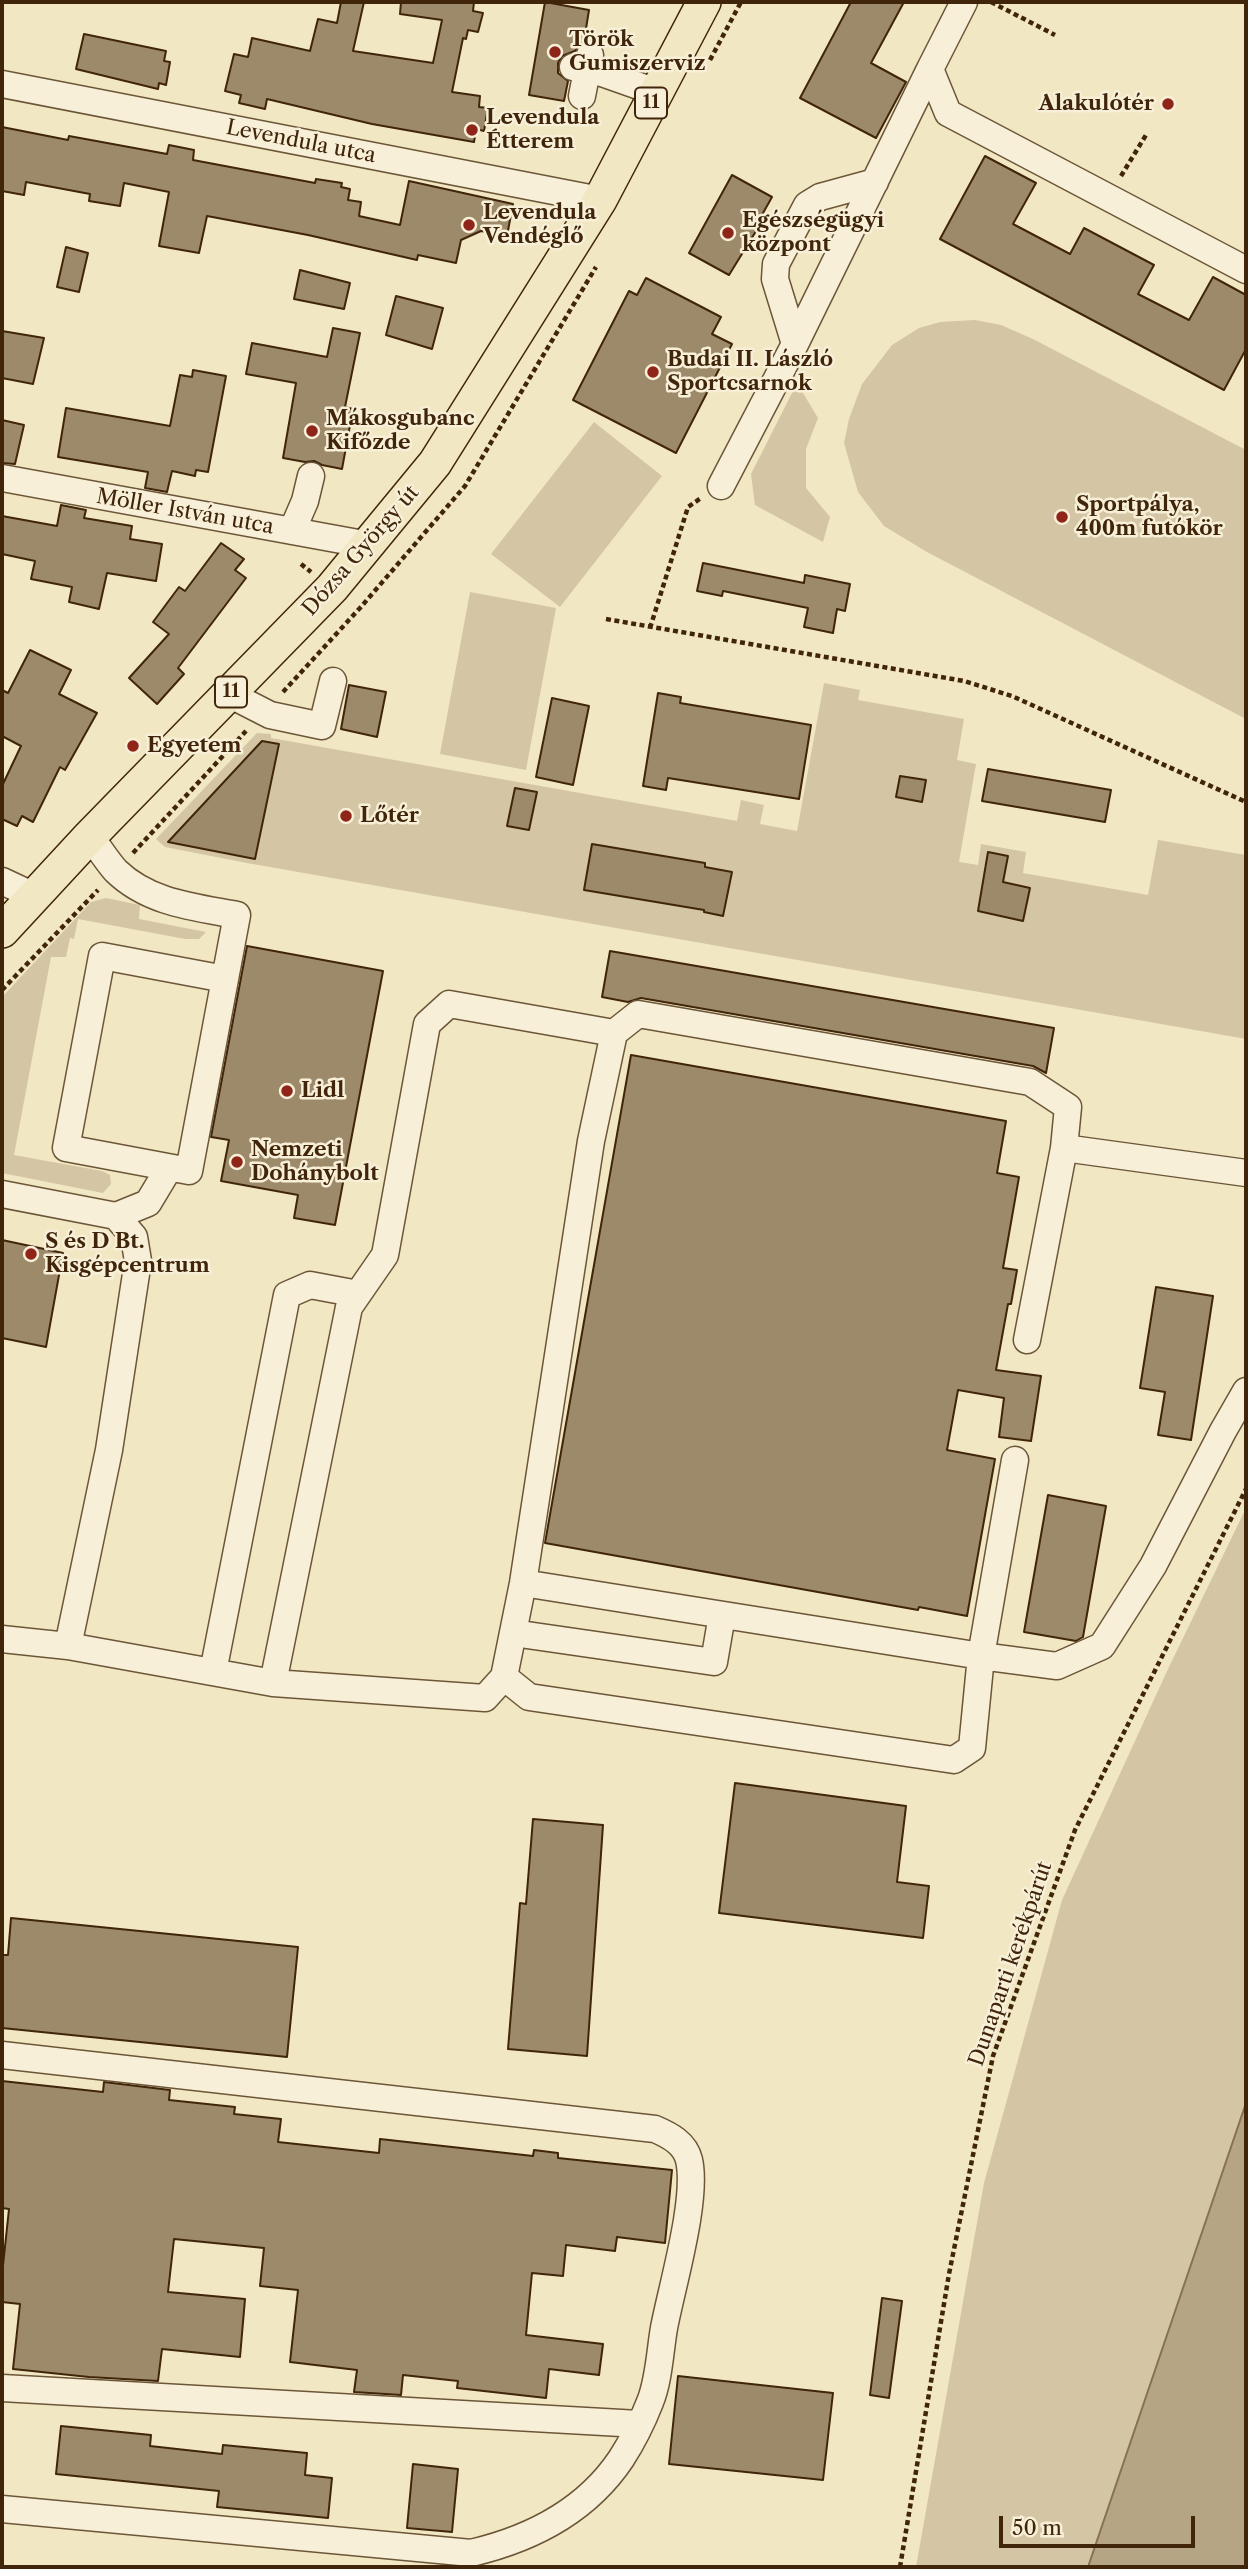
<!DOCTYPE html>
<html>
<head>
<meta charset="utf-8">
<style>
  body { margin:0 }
  #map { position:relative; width:1248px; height:2569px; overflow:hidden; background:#f2e7c3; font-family:"Libre Caslon Text",serif }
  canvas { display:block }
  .frame { position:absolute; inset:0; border:4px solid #40250a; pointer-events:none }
  .scale { position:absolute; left:999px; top:2516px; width:196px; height:32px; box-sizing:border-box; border:4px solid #40250a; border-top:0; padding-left:9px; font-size:21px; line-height:24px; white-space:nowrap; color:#40250a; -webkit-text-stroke:5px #f7efd8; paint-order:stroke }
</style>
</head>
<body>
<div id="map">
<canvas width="1248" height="2569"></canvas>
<div class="frame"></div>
<div class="scale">50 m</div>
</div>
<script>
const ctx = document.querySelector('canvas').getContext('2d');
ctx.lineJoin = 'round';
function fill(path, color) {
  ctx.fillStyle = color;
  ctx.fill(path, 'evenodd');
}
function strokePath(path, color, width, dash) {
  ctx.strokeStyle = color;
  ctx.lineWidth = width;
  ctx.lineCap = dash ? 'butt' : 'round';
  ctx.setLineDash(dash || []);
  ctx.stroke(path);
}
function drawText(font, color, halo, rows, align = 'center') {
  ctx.font = font + ' "Libre Caslon Text",serif';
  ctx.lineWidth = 5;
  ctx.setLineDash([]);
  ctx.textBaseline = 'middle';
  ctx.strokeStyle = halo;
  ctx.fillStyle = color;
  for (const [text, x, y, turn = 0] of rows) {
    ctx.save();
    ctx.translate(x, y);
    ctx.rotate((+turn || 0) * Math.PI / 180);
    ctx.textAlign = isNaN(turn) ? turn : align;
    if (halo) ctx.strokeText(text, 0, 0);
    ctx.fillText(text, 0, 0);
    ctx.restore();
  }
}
fill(new Path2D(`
  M975 320 1001 325 1033 339 1246 450V719L927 552 884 526 858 492 844 443 849 419 862 384 892 345 919 328 940 322Z
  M797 383 818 418 806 449V488L830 517 823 542 755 505 751 474Z
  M594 422 662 476 560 607 491 554Z
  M470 592 556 608 526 770 440 754Z
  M824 683 860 690 858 700 964 719 957 760 976 764 959 862 978 865 981 844 1026 852 1023 873 1148 895 1158 840 1246 855V1039L247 863 165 847 156 839 257 733 271 734V738L737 821 741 800 764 805 760 824 797 831Z
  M106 898 140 905 139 919 206 932 199 939H185L78 919 74 939 70 938 66 957H51L14 1155 102 1171 110 1175 111 1184 103 1193 2 1173V997L91 902Z
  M1246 1508V2103L1088 2567H916L984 2183 1062 1900 1168 1669Z`), '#d4c6a4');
const water = new Path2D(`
  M1246 2103V2567H1088Z`);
fill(water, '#b5a584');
strokePath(water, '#867253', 2);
const building = new Path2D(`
  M341 2H364L353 51 433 63 442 20 400 14 401 2H474L473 11 483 13 478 32 468 30 466 39 463 38 452 92 480 96 479 107 488 108 484 131 476 129 474 142 372 124 267 99 265 109 239 103 241 95 225 91 234 54 248 57 252 38 310 51 318 19 337 23Z
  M545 2 589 10 584 41 575 51 562 56 558 63V73L568 81 564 101 529 95Z
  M851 2H904L871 63 906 82 876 138 800 98Z
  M84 34 166 51 164 61 170 62 166 85 159 83 158 89 76 69Z
  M2 127 68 140 69 136 167 154 169 145 194 150 193 160 315 183 316 179 342 183 341 187 350 189 348 200 361 202 359 216 400 225 409 181 513 204 507 236 481 231 461 240 456 263 418 255 417 260 308 235 207 216 199 253 159 246 169 192 124 183 120 206 89 201 90 194 26 182 24 195 2 191Z
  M985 156 1036 183 1013 224 1070 254 1084 228 1154 265 1138 294 1189 320 1213 277 1246 295V349L1224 390 940 239Z
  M732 175 772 197 758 222 761 223 729 275 689 253Z
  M66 247 88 253 79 292 57 287Z
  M300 270 350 283 344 309 294 299Z
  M646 278 721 317 712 334 732 344 676 453 573 400 629 291 637 295Z
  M396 296 443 308 432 349 386 335Z
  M333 328 360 333 345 407 353 409 342 469 322 465 314 461 305 462 283 458 296 383 246 374 252 343 327 357Z
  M2 331 44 338 33 384 2 378Z
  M193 370 226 376 208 472 196 470 195 476 172 471 167 492 145 488 148 472 58 457 66 408 170 426 180 375 192 377Z
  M2 420 24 425 15 464 2 463Z
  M61 505 86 510 84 518 132 526 130 539 162 544 156 581 107 573 99 609 69 602 72 587 31 579 35 561 2 554V516L57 526Z
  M221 543 244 559 235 570 246 578 178 668 184 674 157 704 129 678 169 634 153 622 179 587 185 591Z
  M703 563 804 583 805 575 850 584 845 611 837 609 833 633 804 627 808 608 723 591 722 596 697 591Z
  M30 650 71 670 59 694 97 713 65 770 60 767 33 822 22 816 17 826 2 819V786L21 746 2 736V690L8 693Z
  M349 685 386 692 377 737 341 729Z
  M658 693 681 697 680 703 811 725 799 799 668 778 666 790 643 786Z
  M552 698 589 706 573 785 536 777Z
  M262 741 279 744 255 859 168 842Z
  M988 769 1111 790 1105 822 982 801Z
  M900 776 926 780 922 802 896 797Z
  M515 788 537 792 529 830 507 826Z
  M592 844 705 863V867L732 872 723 916 704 912V910L584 890Z
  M988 852 1008 856 1003 882 1030 888 1023 921 978 911Z
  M247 946 383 971 335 1225 294 1218 298 1195 221 1181 229 1140 211 1137Z
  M610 951 1054 1028 1046 1073 1033 1066 641 998 628 1002 602 997Z
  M631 1055 1006 1121 997 1173 1019 1177 1003 1268 1017 1270 1011 1304H1008L996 1370 1041 1376 1031 1441 999 1437 1004 1398 958 1390 947 1450 995 1459 967 1616 919 1607 918 1610 545 1543Z
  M2 1240 63 1253 46 1347 2 1338Z
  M1156 1287 1213 1296 1191 1440 1158 1435 1165 1392 1140 1388Z
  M1048 1495 1106 1506 1083 1637 1076 1641 1024 1632Z
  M735 1783 906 1806 897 1882 929 1886 923 1938 719 1913Z
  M533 1819 603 1825 587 2056 508 2049 520 1903 526 1904Z
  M11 1918 298 1947 287 2057 2 2028V1955H8Z
  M2 2081 103 2092 104 2082 170 2090 169 2100 235 2107 234 2114 281 2119 278 2142 379 2153 380 2139 533 2156 534 2150 558 2153V2158L672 2170 665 2243 617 2237 615 2251 566 2245 563 2276 532 2273 526 2335 603 2344 599 2375 549 2369 546 2398 457 2388 458 2381 403 2375 401 2395 354 2392 357 2370 290 2362 298 2290 260 2286 264 2248 174 2239 168 2292 245 2299 240 2357 162 2349 158 2381 89 2377 13 2369 20 2304 2 2302V2275L9 2209 2 2208Z
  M882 2298 902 2301 889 2398 870 2395Z
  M678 2376 833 2393 823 2480 669 2464Z
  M61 2426 151 2435 150 2446 222 2454 223 2445 307 2453 305 2475 332 2478 328 2518 217 2507 219 2491 56 2474Z
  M413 2464 458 2469 452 2532 407 2528Z`);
fill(building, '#9d8a6a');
strokePath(building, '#40250a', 2);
const minor = new Path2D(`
  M964 2 930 69 948 113 1246 270
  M573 67 602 73 656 92
  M2 84 600 200
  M582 96 590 55
  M795 344 775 279 776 264 807 205 820 197 875 182
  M2 478 369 545
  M721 486 795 344 930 69
  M292 531 305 501 311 476
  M229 694 270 715 322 726 333 681
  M90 836C99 848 107 861 116 871 149 903 194 907 237 915 221 1000 205 1086 189 1171L66 1148 102 956 225 979
  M2 881 34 896
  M1064 1148 1246 1173
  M2 1194 116 1216 148 1203 169 1168
  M116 1216 134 1237 138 1261 109 1450 68 1646 273 1683 485 1698 504 1677 523 1583 591 1141 614 1033 638 1014 1030 1082 1068 1107 1064 1148 1027 1340
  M523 1583 981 1656 1015 1460
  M513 1633 714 1662 722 1615
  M2 1639 68 1646
  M213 1672 287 1295 310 1285 358 1294
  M504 1677 529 1697 954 1760 972 1748 981 1656 1057 1666 1102 1646 1153 1566 1223 1431 1246 1391
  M273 1683 349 1307 385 1255 427 1024 449 1004 614 1033
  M2 2055 655 2129C669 2135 685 2143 689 2160 698 2199 672 2286 664 2328 660 2351 659 2380 650 2402 643 2420 632 2442 621 2459 586 2511 531 2539 471 2553L2 2509
  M2 2388 639 2424`);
const major = new Path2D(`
  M2 931 90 836 332 588 435 463 600 200 704 2`);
strokePath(minor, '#6c5638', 29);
strokePath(major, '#40250a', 36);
strokePath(new Path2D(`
  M991 2 1055 35
  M710 60 741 2
  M1121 176 1146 135
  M301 564 311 572
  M606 619 964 681 1012 696 1246 802
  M650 628 688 507 701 498
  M283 692 360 608 465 486 596 267
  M133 853 246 731
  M2 990 98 890
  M900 2567 949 2274 993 2056 1075 1830 1246 1489`), '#40250a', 4.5, [5, 3.5]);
strokePath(minor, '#f7efd8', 26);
strokePath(major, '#f2e7c3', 33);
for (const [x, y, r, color] of [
  [555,52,7,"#8f2418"],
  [1168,104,7,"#8f2418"],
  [472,130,7,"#8f2418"],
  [469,225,7,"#8f2418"],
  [728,233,7,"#8f2418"],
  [653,372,7,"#8f2418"],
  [312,431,7,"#8f2418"],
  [1062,517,7,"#8f2418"],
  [133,746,7,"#8f2418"],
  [346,816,7,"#8f2418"],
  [287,1091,7,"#8f2418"],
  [237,1162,7,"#8f2418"],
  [31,1254,7,"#8f2418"]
]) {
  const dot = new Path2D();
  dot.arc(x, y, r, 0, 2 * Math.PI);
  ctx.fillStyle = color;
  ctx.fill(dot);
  strokePath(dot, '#f7efd8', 2.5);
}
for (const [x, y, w] of [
  [651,103,32],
  [231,692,32]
]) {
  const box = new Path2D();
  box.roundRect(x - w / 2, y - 15.5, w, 31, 5);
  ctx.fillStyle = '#f7efd8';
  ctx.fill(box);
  strokePath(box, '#40250a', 2);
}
drawText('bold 19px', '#40250a', null, [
  ["11",651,103],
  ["11",231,692]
]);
drawText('bold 21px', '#40250a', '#f7efd8', [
  ["Török",569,40],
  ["Gumiszerviz",569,64],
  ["Alakulótér",1154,104,"right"],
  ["Levendula",486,118],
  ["Étterem",486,142],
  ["Levendula",483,213],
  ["Vendéglő",483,237],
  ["Egészségügyi",742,221],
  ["központ",742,245],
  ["Budai II. László",667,360],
  ["Sportcsarnok",667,384],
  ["Mákosgubanc",326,419],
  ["Kifőzde",326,443],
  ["Sportpálya,",1076,505],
  ["400m futókör",1076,529],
  ["Egyetem",147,746],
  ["Lőtér",360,816],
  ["Lidl",301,1091],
  ["Nemzeti",251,1150],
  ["Dohánybolt",251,1174],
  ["S és D Bt.",45,1242],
  ["Kisgépcentrum",45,1266]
], 'left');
drawText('21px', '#40250a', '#f7efd8', [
  ["Levendula utca",301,142,11],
  ["Möller István utca",185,512,10],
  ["Dózsa György út",361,551,-49],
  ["Dunaparti kerékpárút",1011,1964,-71]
]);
</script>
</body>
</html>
